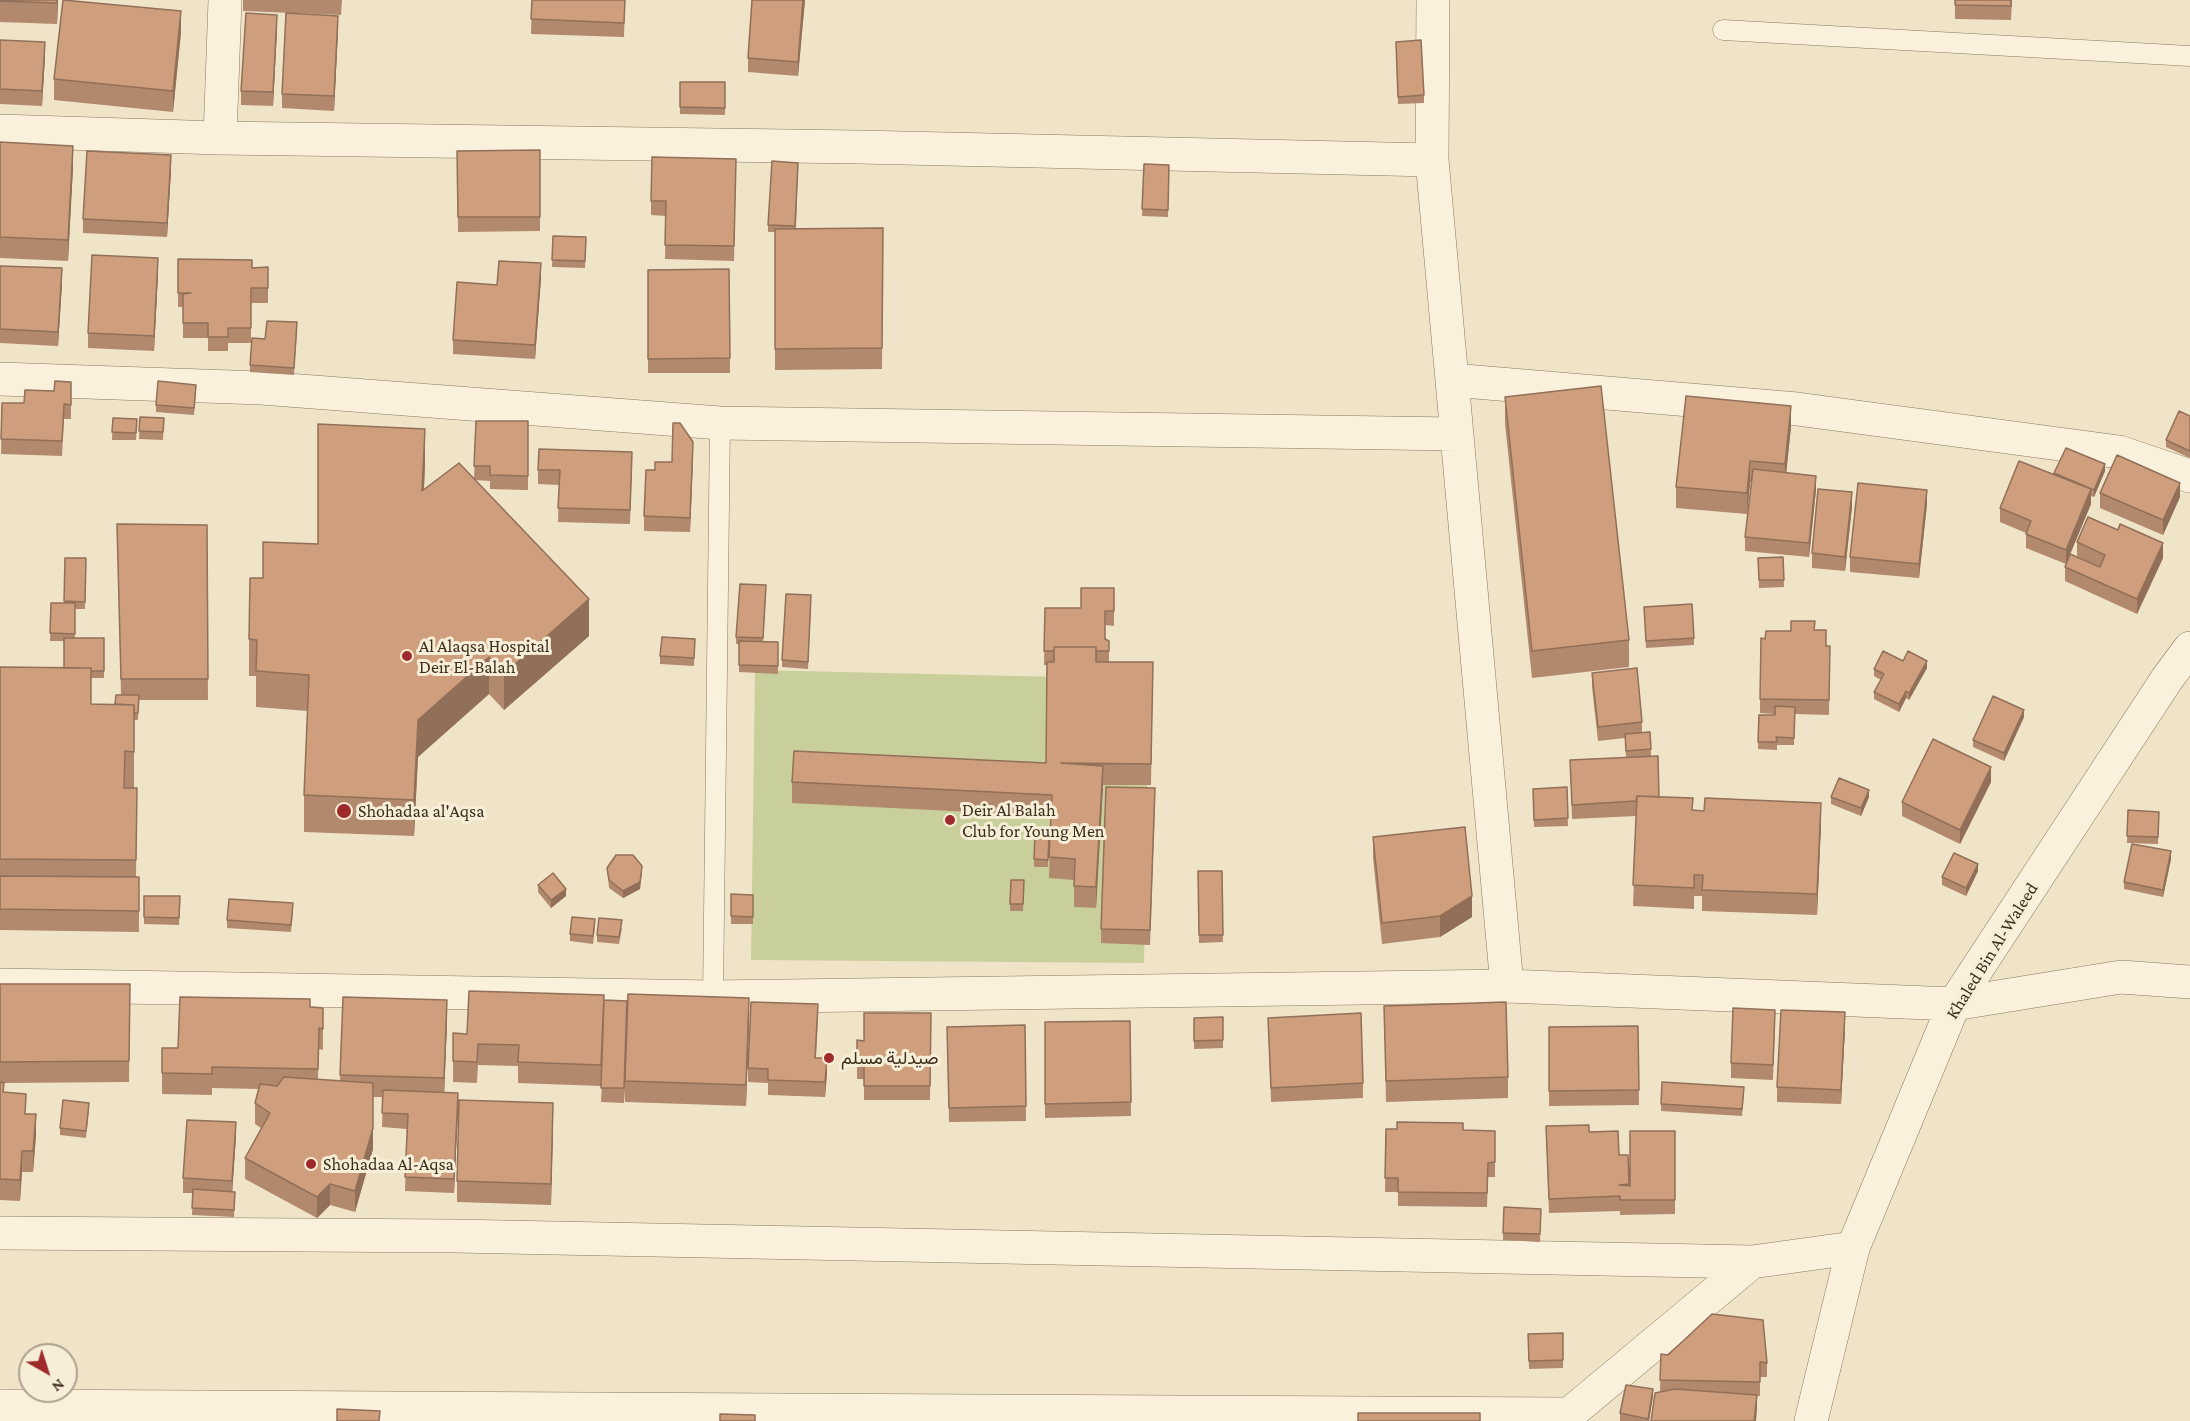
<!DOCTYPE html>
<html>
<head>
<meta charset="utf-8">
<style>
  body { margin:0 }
  #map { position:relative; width:2190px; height:1421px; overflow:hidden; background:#f0e4c8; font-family:"Crimson Pro",serif }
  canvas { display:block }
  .north { position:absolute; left:18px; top:1343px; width:60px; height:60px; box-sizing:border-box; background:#f7eed8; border:2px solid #ada18e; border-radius:50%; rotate:141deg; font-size:16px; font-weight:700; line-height:24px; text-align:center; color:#3d2e20 }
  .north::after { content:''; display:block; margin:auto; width:21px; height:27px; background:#9e2a2b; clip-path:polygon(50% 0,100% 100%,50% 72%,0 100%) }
</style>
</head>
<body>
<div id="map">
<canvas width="2190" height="1421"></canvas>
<div class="north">N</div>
</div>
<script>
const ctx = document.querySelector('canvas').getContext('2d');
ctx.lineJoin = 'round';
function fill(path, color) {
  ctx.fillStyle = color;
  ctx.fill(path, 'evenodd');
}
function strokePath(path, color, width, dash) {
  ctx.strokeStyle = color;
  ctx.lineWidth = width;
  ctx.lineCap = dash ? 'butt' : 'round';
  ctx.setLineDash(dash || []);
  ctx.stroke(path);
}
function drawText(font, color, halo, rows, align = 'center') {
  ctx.font = font + ' "Crimson Pro",Vazirmatn,serif';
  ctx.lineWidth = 6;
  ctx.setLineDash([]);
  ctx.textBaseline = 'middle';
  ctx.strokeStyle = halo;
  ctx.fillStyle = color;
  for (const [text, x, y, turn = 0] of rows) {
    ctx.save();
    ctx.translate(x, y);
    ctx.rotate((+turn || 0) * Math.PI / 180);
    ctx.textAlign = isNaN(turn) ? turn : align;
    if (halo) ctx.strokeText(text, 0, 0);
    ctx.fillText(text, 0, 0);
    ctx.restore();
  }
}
fill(new Path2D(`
  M755 670 1149 679 1144 963 751 960Z`), '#c9cf9b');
const service = new Path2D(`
  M1723 30 2190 56
  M713 997 720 423`);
const minor = new Path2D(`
  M1433 0 1432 160 1507 986
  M0 131 220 138 859 147 1432 160
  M220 138 225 0
  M0 379 261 388 720 423 1456 434
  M1452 380 1797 409 2119 452 2190 476
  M1954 1004 2121 977 2190 982
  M0 1233 455 1236 1752 1262
  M0 1406 1567 1414
  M1561 1421 1752 1262 1853 1248`);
const tertiary = new Path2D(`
  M0 985 713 997 1507 986 1954 1004
  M1811 1421 1853 1248 1954 1004 2167 679 2190 648`);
strokePath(service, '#8d765c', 21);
strokePath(minor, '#8d765c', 34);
strokePath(tertiary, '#8d765c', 34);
strokePath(service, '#faf1dc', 20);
strokePath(minor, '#faf1dc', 33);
strokePath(tertiary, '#faf1dc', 33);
fill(new Path2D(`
  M0 0H58L57 24 0 22Z
  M243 0H342L341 15 243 11Z
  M532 0H625L624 37 531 34Z
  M752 0H805L798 76 748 72V58Z
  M1955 0H2012L2011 20 1955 19Z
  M277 29 273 106 241 105V91Z
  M338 30 334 111 282 108V94Z
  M181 32 173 112 54 100V79Z
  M0 40 45 56 42 106 0 104Z
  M1396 49 1424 95V103L1398 104Z
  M680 82H725V115L680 114Z
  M0 142 73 167 68 261 0 258Z
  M540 150V231L458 232 457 151Z
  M736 159 734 261 665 259 666 216 651 215V201Z
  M798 163 796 229 883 228 882 369 775 370V232H768V225Z
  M1144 164 1169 165 1168 217 1142 216Z
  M171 169 167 237 83 233V219Z
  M553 236 586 237 585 268 552 267Z
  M178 259 252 268 268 267V303H251V343H228V351H208V338H183V307H178Z
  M0 266 62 283 58 346 0 343Z
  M729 269 730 373H648V270Z
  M158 273 154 351 88 348V333Z
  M541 278 535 359 453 354V340L497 285Z
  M297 330 294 375 250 372V365L265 339Z
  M71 382V419H64L62 456 1 454 2 403H24L54 391Z
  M196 392 194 415 156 412V405Z
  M1505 397 1629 640V667L1532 678 1505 424Z
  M2190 416V458L2166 447V440Z
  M140 417 164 418 163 440 139 439Z
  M113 418 137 419 136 440H112Z
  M476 421H528V490L490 489V481L475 480 589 636 504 710 489 694 418 757 414 836 304 832V795L308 711 256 707V676H249V639L263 578 318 544 425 465 424 489 474 479Z
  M1791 427 1786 473 1816 490 1809 557 1745 551V537L1752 482H1750L1747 514 1676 508V487Z
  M693 456 690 532 644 531V516L655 470 672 462Z
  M632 466 630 524 558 522 559 485 538 484V470Z
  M2105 471 2094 497 2091 496V504L2066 564 2026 548V533L2000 522V508L2054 475V473Z
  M2100 493 2180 497 2163 535 2100 508Z
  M1927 504 1919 578 1850 572V557Z
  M1852 507 1845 571 1812 568V553Z
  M117 524 207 525 208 700H139L138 720H134V788H137L136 877H139V932L0 930V667L64 668V641H50L51 603H64L65 558H86L85 609H75V638H104V678H91V704H115L121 695Z
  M2077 542 2163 558 2137 614 2065 581V567H2100L2077 556Z
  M1783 557 1784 587 1759 588 1758 558Z
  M1114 588V626L1105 625V639L1109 641V662H1153L1151 785H1103L1096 908 1074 907V880L1049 878 1051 816 792 803V782L1046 763 1047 665H1044L1045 608H1081Z
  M766 593 763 642H778V674L739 672V644H736V637Z
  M811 602 808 669 782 667V660Z
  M1644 607 1694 638V645L1646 648Z
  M1815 630 1826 646H1830L1829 715 1795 714 1794 745H1777V750L1758 749 1759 715H1775V714L1760 713V699L1765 639 1791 631Z
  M695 639 694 666 660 664V656Z
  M1903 661 1927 668 1909 700 1906 698 1899 712 1874 699V692L1881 680 1874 676V669Z
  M1592 673 1642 722V732L1651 749V756L1643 757 1659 797 1693 810 1821 824 1817 915 1702 911V896H1694V909L1633 906 1636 816 1572 819 1570 760 1626 758 1625 738 1598 741 1592 687Z
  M2024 717 2004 761 1973 747V740Z
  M1991 782 1960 844 1902 816V802Z
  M1567 787 1568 826 1534 827 1533 796Z
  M1831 797H1869L1861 816 1831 804Z
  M1155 803 1150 945 1101 943V929Z
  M2128 810 2159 812 2158 844 2127 843Z
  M1049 836 1048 867H1034V859Z
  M1373 837 1472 917 1440 937 1382 944 1373 858Z
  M2171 859 2163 897 2124 889V882Z
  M607 868 642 873 640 889 623 898 609 888Z
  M1198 871H1222L1223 942 1199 943Z
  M1978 871 1966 896 1942 885V877Z
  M1011 880H1024L1023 911H1010Z
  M538 885 566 896 551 908 538 892Z
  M731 894 753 895V924H731Z
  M144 896H180L179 925 144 924Z
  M293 911 291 932 227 928V920Z
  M595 927 593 944 570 941V934Z
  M622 928 619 944 597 942V935Z
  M0 984H130L129 1082 4 1083V1092L26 1114 36 1135 33 1172H22L20 1201 0 1200Z
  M343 997 447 1021 444 1093 458 1108 454 1193 405 1191 407 1129 382 1127 383 1097H373V1149L355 1212 330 1205 317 1218 245 1179V1158L261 1128 255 1124V1103L259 1089 212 1088V1095L162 1094V1073L178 1048 310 1007 323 1029V1050L319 1049 318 1079 340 1081Z
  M604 1003 749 1019 746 1106 625 1102V1089L624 1103 601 1102 602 1083 601 1086 518 1083V1066L478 1065 477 1083 453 1082V1061L467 1034Z
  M1384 1006 1508 1077V1098L1386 1102Z
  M931 1013 930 1100H864V1079H857V1040L864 1041Z
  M1223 1017V1048L1194 1049V1018Z
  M1268 1018 1363 1083V1098L1271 1102Z
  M818 1019 816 1058 827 1073 825 1097 768 1095V1083L748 1082V1068Z
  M1130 1021 1131 1116 1045 1118V1022Z
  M1775 1024 1773 1080 1731 1078V1063Z
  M1025 1025 1026 1121 949 1122 947 1027Z
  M1638 1026 1639 1105 1549 1106V1027Z
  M1845 1027 1841 1104 1777 1102V1087Z
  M1744 1094 1742 1116 1661 1111V1104Z
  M89 1110 86 1138 60 1135V1128Z
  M553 1124 551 1205 457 1202V1181Z
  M1546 1126 1589 1132 1619 1155H1628L1629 1185 1630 1186 1675 1131V1214L1620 1215V1211L1549 1213Z
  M1386 1129 1495 1131V1177H1488L1487 1207 1398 1206V1192H1385Z
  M236 1136 232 1192H235L234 1217 192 1215 193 1193H183V1178Z
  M1541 1209 1540 1242 1503 1240V1233Z
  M1563 1333V1368L1529 1369 1528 1334Z
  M1661 1354 1767 1363V1377H1760V1396H1757V1409L1660 1392Z
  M1653 1396 1649 1421H1620V1413Z`), '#b2896c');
fill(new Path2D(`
  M57 0H58L57 24Z
  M803 0H805L798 76V62Z
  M181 11V32L173 112V91Z
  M277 15V29L273 106V92Z
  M338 16V30L334 111V96Z
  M45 42V56L42 106V91Z
  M73 146V167L68 261V240Z
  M171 155V169L167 237V223Z
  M158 258V273L154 351V336Z
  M541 263V278L535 359V345Z
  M62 268V283L58 346V332Z
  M1791 406V427L1785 485V464Z
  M425 429V465L422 527V491Z
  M693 442V456L690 532V518Z
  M1750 461V482L1747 514V493Z
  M2105 464V471L2094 497V490Z
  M1816 476V490L1809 557V543Z
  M2180 483V497L2163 535V520Z
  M2091 489V504L2066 564V550Z
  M1927 490V504L1919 578V564Z
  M1852 492V507L1845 571V557Z
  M2163 543V558L2137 614V599Z
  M589 599V636L504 710V674Z
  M489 657V694L418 757 414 836V800L418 720Z
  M1927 661V668L1909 700V693Z
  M1906 691V698L1899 712V704Z
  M2024 710V717L2004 761V753Z
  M1103 766V787L1096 908V887Z
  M1991 767V782L1960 844V830Z
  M1869 790V797L1861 816V808Z
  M1821 803V824L1817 915V894Z
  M2171 851V859L2163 897V890Z
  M1978 864V871L1966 896V888Z
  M642 866 640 889 623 898V891Z
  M566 889V896L551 908V900Z
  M1472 896V917L1440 937V916Z
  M749 998V1019L746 1106V1085Z
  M447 1000V1021L444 1099V1078Z
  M1845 1012V1027L1841 1104V1090Z
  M827 1058V1073L825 1097V1082Z
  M458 1093V1108L454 1193V1179Z
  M553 1103V1124L551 1205V1184Z
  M373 1104V1149L355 1212V1191Z
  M36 1114V1135L33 1172V1151Z
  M236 1122V1136L232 1195V1181Z
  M22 1151V1172L20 1201V1180Z
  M330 1184V1205L317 1218V1197Z
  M1653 1389V1396L1649 1421H1648Z
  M1757 1395V1409L1756 1421H1754Z`), '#916f58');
const building = new Path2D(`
  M0 0H57V3L0 1Z
  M63 0 181 11 173 91 54 79Z
  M532 0H625L624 23 531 19Z
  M752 0H803L798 62 748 58Z
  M1955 0H2011V6L1955 5Z
  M246 13 277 15 273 92 241 91Z
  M286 13 338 16 334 96 282 94Z
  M0 40 45 42 42 91 0 89Z
  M1421 40 1424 95 1398 97 1396 42Z
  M680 82H725V108L680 107Z
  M0 142 73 146 68 240 0 237Z
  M540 150V217H458L457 151Z
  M87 151 171 155 167 223 83 219Z
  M652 157 736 159 734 246 665 245 666 201H651Z
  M772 161 798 163 795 226 768 225Z
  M1144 164 1169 165 1168 210 1142 209Z
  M883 228 882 348 775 349V229Z
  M553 236 586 237 585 261 552 260Z
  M92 255 158 258 154 336 88 333Z
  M178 259 252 260V268L268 267V288H251V328H228V337H208V323H183V294L191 293H178Z
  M499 261 541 263 535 345 453 340 457 282 497 285Z
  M0 266 62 268 58 332 0 329Z
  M729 269 730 358 648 359V270Z
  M267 321 297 322 294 368 250 365 252 338 265 339Z
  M55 381 71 382V405L64 404 62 441 1 439 2 403H24L25 390 54 391Z
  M158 381 196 385 194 408 156 405Z
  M1601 386 1629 640 1532 651 1505 397Z
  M1686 396 1791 406 1785 464 1750 461 1747 493 1676 487Z
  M2179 411 2190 416V451L2166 440Z
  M140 417 164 418 163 432 139 431Z
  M113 418 137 419 136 433 112 432Z
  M476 421H528V476L490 475V466H474Z
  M673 423H680L693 442 690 518 644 516 646 470H655V462H672Z
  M318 424 425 429 422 491 459 463 589 599 504 674 489 657 418 720 414 800 304 795 309 675 256 671 257 640 249 639 250 578H263V542L318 544Z
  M2066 448 2105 464 2094 490 2054 473Z
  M539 449 632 452 630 510 558 508 560 470H538Z
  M2117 455 2180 483 2163 520 2100 493Z
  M2019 461 2091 489 2066 550 2026 534 2031 521 2000 508Z
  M1753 469 1816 476 1809 543 1745 537Z
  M1858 483 1927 490 1919 564 1850 557Z
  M1818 489 1852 492 1845 557 1812 553Z
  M2088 517 2118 530 2120 524 2163 543 2137 599 2065 567 2070 554 2100 567 2105 555 2077 542Z
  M117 524 207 525 208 679H121Z
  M1783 557 1784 580H1759L1758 558Z
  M65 558H86L85 602 64 601Z
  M740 584 766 585 763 638 736 637Z
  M1081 588H1114V611H1105V639L1109 641V651H1096V647H1054V651H1044L1045 608H1081Z
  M786 594 811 595 808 662 782 660Z
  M51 603H75V634L50 633Z
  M1692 604 1694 638 1646 641 1644 607Z
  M1791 621H1815L1814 630H1826V646H1830L1829 700 1760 699 1761 638 1765 639 1766 631H1791Z
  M662 637 695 639 694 658 660 656Z
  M64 638H104V671H91V668H64Z
  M739 641 778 642V666L739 665Z
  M1054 647H1096V662H1153L1151 764 1061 763 1103 766 1096 887 1074 886 1075 859 1049 857 1052 795 792 782 794 751 1046 763 1047 662H1054Z
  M1883 651 1903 661 1908 651 1927 661 1909 693 1906 691 1899 704 1874 692 1884 674 1874 669Z
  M0 667 91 668V704L134 705V752L125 751 124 788H137L136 860 0 859Z
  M1637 668 1642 722 1598 727 1592 673Z
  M116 695H139L138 713H134V705L115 704Z
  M1993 696 2024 710 2004 753 1973 740Z
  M1775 706 1795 707 1794 738 1776 737 1777 742H1758L1759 715H1775Z
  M1650 732 1651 749 1626 751 1625 734Z
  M1933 739 1991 767 1960 830 1902 802Z
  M1658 756 1659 797 1637 796 1636 801 1572 805 1570 760Z
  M1839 778 1869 790 1861 808 1831 797Z
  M1106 787 1155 788 1150 930 1101 929Z
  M1567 787 1568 818 1534 820 1533 789Z
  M1637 796 1693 798 1692 810 1704 811 1705 798 1821 803 1817 894 1702 890 1703 875H1694V888L1633 885Z
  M2128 810 2159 812 2158 837 2127 836Z
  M1465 827 1472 896 1440 916 1382 923 1373 837Z
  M1035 835 1049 836 1048 860 1034 859Z
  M2132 844 2171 851 2163 890 2124 882Z
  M1954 853 1978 864 1966 888 1942 877Z
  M616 855H633L642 866 640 882 623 891 609 880 607 868Z
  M1198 871H1222L1223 935H1199Z
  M553 873 566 889 551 900 538 885Z
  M0 876 139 877V911L0 909Z
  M1011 880H1024L1023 904H1010Z
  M731 894 753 895V917L731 916Z
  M144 896H180L179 918 144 917Z
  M229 899 293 903 291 925 227 920Z
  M572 917 595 919 593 936 570 934Z
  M599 918 622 920 619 937 597 935Z
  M0 984H130L129 1061 0 1062Z
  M469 991 604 995 601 1065 518 1062 519 1045 478 1044 477 1062 453 1061V1033L467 1034Z
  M628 994 749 998 746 1085 625 1081Z
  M180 997 310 999V1007L323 1008V1029L319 1028 318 1069 212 1067V1074L162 1073V1048H178Z
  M343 997 447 1000 444 1078 340 1075Z
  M604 1000 627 1001 624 1088H601Z
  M751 1002 818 1004 815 1058H827L825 1082 768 1080V1069L748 1068Z
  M1506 1002 1508 1077 1386 1081 1384 1006Z
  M1733 1008 1775 1010 1773 1065 1731 1063Z
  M1781 1010 1845 1012 1841 1090 1777 1087Z
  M864 1013H931L930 1086H864V1065L857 1064V1040L864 1041Z
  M1361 1013 1363 1083 1271 1088 1268 1018Z
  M1223 1017V1040L1194 1041V1018Z
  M1130 1021 1131 1102 1045 1104V1022Z
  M1025 1025 1026 1106 949 1108 947 1027Z
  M1638 1026 1639 1090 1549 1091V1027Z
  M284 1077 373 1083V1128L355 1191 330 1184 317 1197 245 1158 270 1113 255 1103 260 1084 277 1086Z
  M0 1082 4 1083 3 1092 26 1094 25 1114H36L33 1151H22L20 1180 0 1179Z
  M1662 1082 1744 1087 1742 1109 1661 1104Z
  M383 1090 458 1093 454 1179 405 1177 408 1114 382 1113Z
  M63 1100 89 1103 86 1131 60 1128Z
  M459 1100 553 1103 551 1184 457 1181Z
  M187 1120 236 1122 232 1181 183 1178Z
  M1397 1122 1463 1123V1130L1495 1131V1162L1488 1163 1487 1193 1398 1192V1178H1385L1386 1129H1397Z
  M1589 1125V1132L1618 1131 1619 1155H1628L1629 1184 1619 1185 1630 1186V1131H1675V1200H1620V1196L1549 1199 1546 1126Z
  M193 1189 235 1192 234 1210 192 1208Z
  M1504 1207 1541 1209 1540 1234 1503 1233Z
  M1712 1314 1763 1320 1767 1363 1760 1362V1382L1660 1380 1661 1354 1668 1355Z
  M1563 1333V1360L1529 1361 1528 1334Z
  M1626 1385 1653 1389 1648 1419 1620 1413Z
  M1675 1389 1757 1395 1754 1421H1651L1655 1393Z
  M337 1409 380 1411 379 1421H337Z
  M1358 1413H1480V1421H1358Z
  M720 1414 755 1415V1421H720Z`);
fill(building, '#cf9f7d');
strokePath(building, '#916f58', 1.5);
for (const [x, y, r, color] of [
  [407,656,6,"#9e2a2b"],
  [344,811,8,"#9e2a2b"],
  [950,820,6,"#9e2a2b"],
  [829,1058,6,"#9e2a2b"],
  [311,1164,6,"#9e2a2b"]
]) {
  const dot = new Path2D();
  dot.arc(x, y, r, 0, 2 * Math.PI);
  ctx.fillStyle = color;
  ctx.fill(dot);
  strokePath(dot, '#f7eed8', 2);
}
drawText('18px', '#3d2e20', '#f7eed8', [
  ["Al Alaqsa Hospital",419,646],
  ["Deir El-Balah",419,667],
  ["Deir Al Balah",962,810],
  ["Club for Young Men",962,831],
  ["Shohadaa al'Aqsa",358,811],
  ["صيدلية مسلم",841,1058],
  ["Shohadaa Al-Aqsa",323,1164]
], 'left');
drawText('18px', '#3d2e20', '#f7eed8', [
  ["Khaled Bin Al-Waleed",1992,951,-58]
]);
</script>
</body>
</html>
